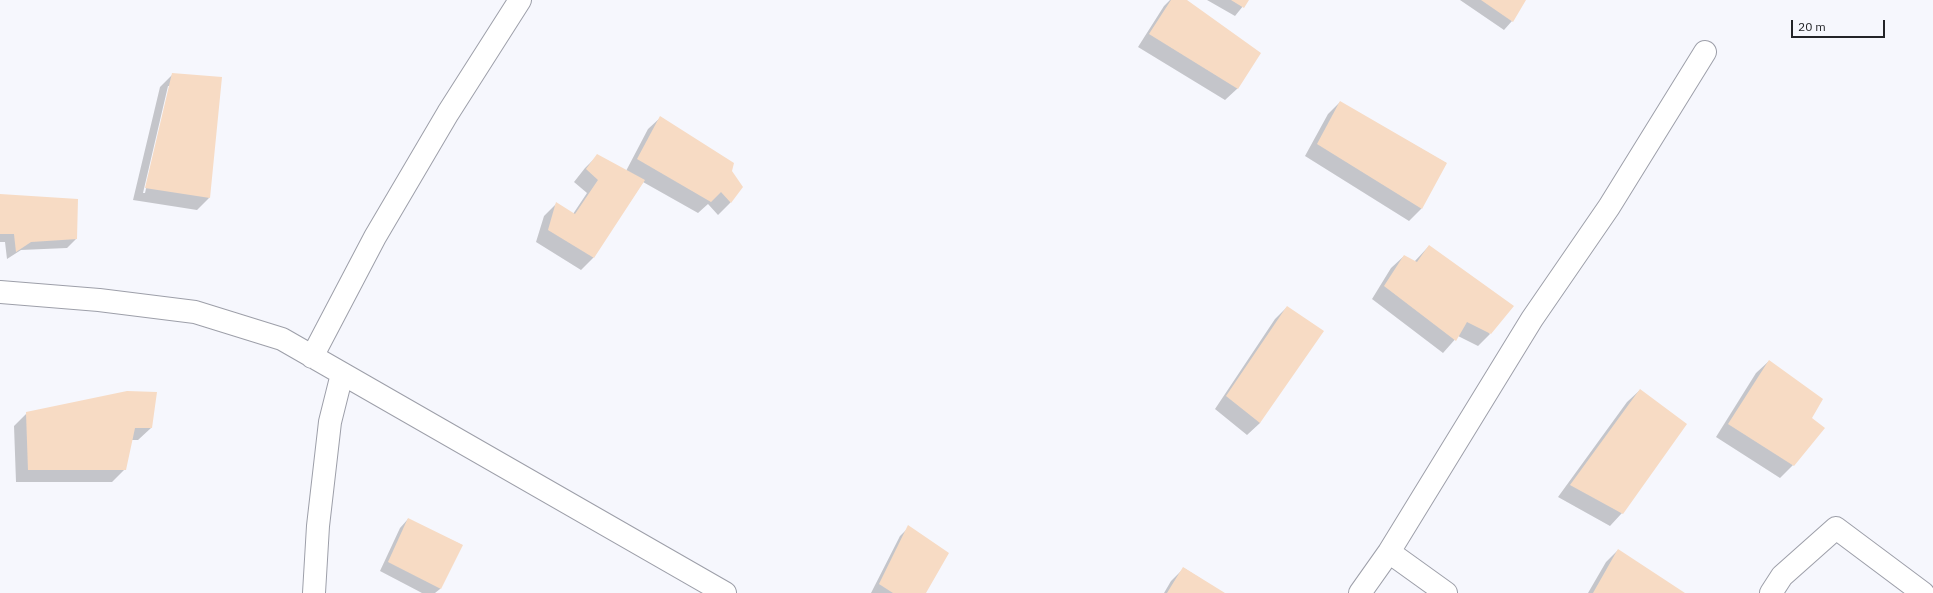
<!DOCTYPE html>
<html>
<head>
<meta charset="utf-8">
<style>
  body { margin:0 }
  #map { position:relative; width:1933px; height:593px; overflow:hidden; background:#f6f7fd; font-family:"IBM Plex Sans",sans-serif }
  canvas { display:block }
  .scale { position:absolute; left:1791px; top:20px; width:94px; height:18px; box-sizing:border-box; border:2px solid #232428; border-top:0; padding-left:5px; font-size:12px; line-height:14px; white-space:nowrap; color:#232428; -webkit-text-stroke:3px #f6f7fd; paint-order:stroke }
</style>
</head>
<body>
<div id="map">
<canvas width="1933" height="593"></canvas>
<div class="scale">20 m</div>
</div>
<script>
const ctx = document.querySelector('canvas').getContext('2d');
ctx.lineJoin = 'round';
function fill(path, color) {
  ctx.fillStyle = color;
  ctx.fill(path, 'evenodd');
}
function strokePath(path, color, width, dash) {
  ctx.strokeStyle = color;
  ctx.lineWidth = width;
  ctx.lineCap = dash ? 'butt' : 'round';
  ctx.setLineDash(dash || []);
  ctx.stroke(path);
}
fill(new Path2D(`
  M1170 0H1185L1238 88 1225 100 1138 47 1164 6Z
  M1207 0H1248L1235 16Z
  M1460 0H1525L1512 21 1504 30Z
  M173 74 209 198 197 210 133 200 160 87ZM168 86H170L145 193H143Z
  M1340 102 1446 163 1421 209 1409 221 1305 156 1328 114Z
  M661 117 731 171 742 187 730 203 718 215 708 204 698 213 643 182 593 258 581 270 536 242 544 216 556 204 573 214 587 193 574 182 585 168 597 156 626 171 648 129Z
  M0 195 76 239 67 248 21 250 7 259 5 242H0Z
  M1429 246 1490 334 1478 346 1458 336 1443 353 1372 299 1391 268 1404 256 1414 262Z
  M1287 307 1260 423 1247 435 1215 409 1275 319Z
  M1769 361 1811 418 1793 465 1780 478 1716 437 1756 373Z
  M1640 390 1622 513 1610 526 1558 497 1627 402Z
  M27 413 151 428 138 440H131L125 469 112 482H16L14 426Z
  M408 519 462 545 440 589 435 593H422L380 571 400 528Z
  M909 527 925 593H871L900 536Z
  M1618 550 1683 593H1588L1606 562Z
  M1184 568 1223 593H1164L1171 581Z`), '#0003');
fill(new Path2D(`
  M1171 0H1187L1261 53 1238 89 1149 34Z
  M1231 0H1249L1244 8Z
  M1481 0H1526L1513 22Z
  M172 73 222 77 210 198 145 188Z
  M1340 101 1447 163 1422 209 1317 144Z
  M660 116 734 163 732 171 743 187 731 203 721 192 711 202 637 159Z
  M597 154 645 180 594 258 548 230 556 202 575 214 598 180 586 169Z
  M0 194 78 199 77 239 31 242 16 252 14 234H0Z
  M1429 245 1514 306 1491 334 1467 322 1456 341 1384 286 1404 255 1417 262Z
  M1287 306 1324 331 1260 423 1226 396Z
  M1769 360 1823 399 1812 418 1825 428 1794 466 1728 424Z
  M1640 389 1687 424 1623 514 1570 485Z
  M127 391 157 392 152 428H135L126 470H28L26 412Z
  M408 518 463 545 441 589 388 562Z
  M908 525 949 553 926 593H893L879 584Z
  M1618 549 1685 593H1593Z
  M1183 567 1225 593H1167Z`), '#f7dbc4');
const minor = new Path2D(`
  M0 292 99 300 195 312 282 339 725 593
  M312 357 375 237 448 113 520 0
  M1389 552 1446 593
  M314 593 318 526 330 422 342 374
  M1360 593 1389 552 1532 319 1609 207 1705 52
  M1771 593 1782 576 1836 528 1923 593`);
strokePath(minor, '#9d9fa9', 24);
strokePath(minor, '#fff', 22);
</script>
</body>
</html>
